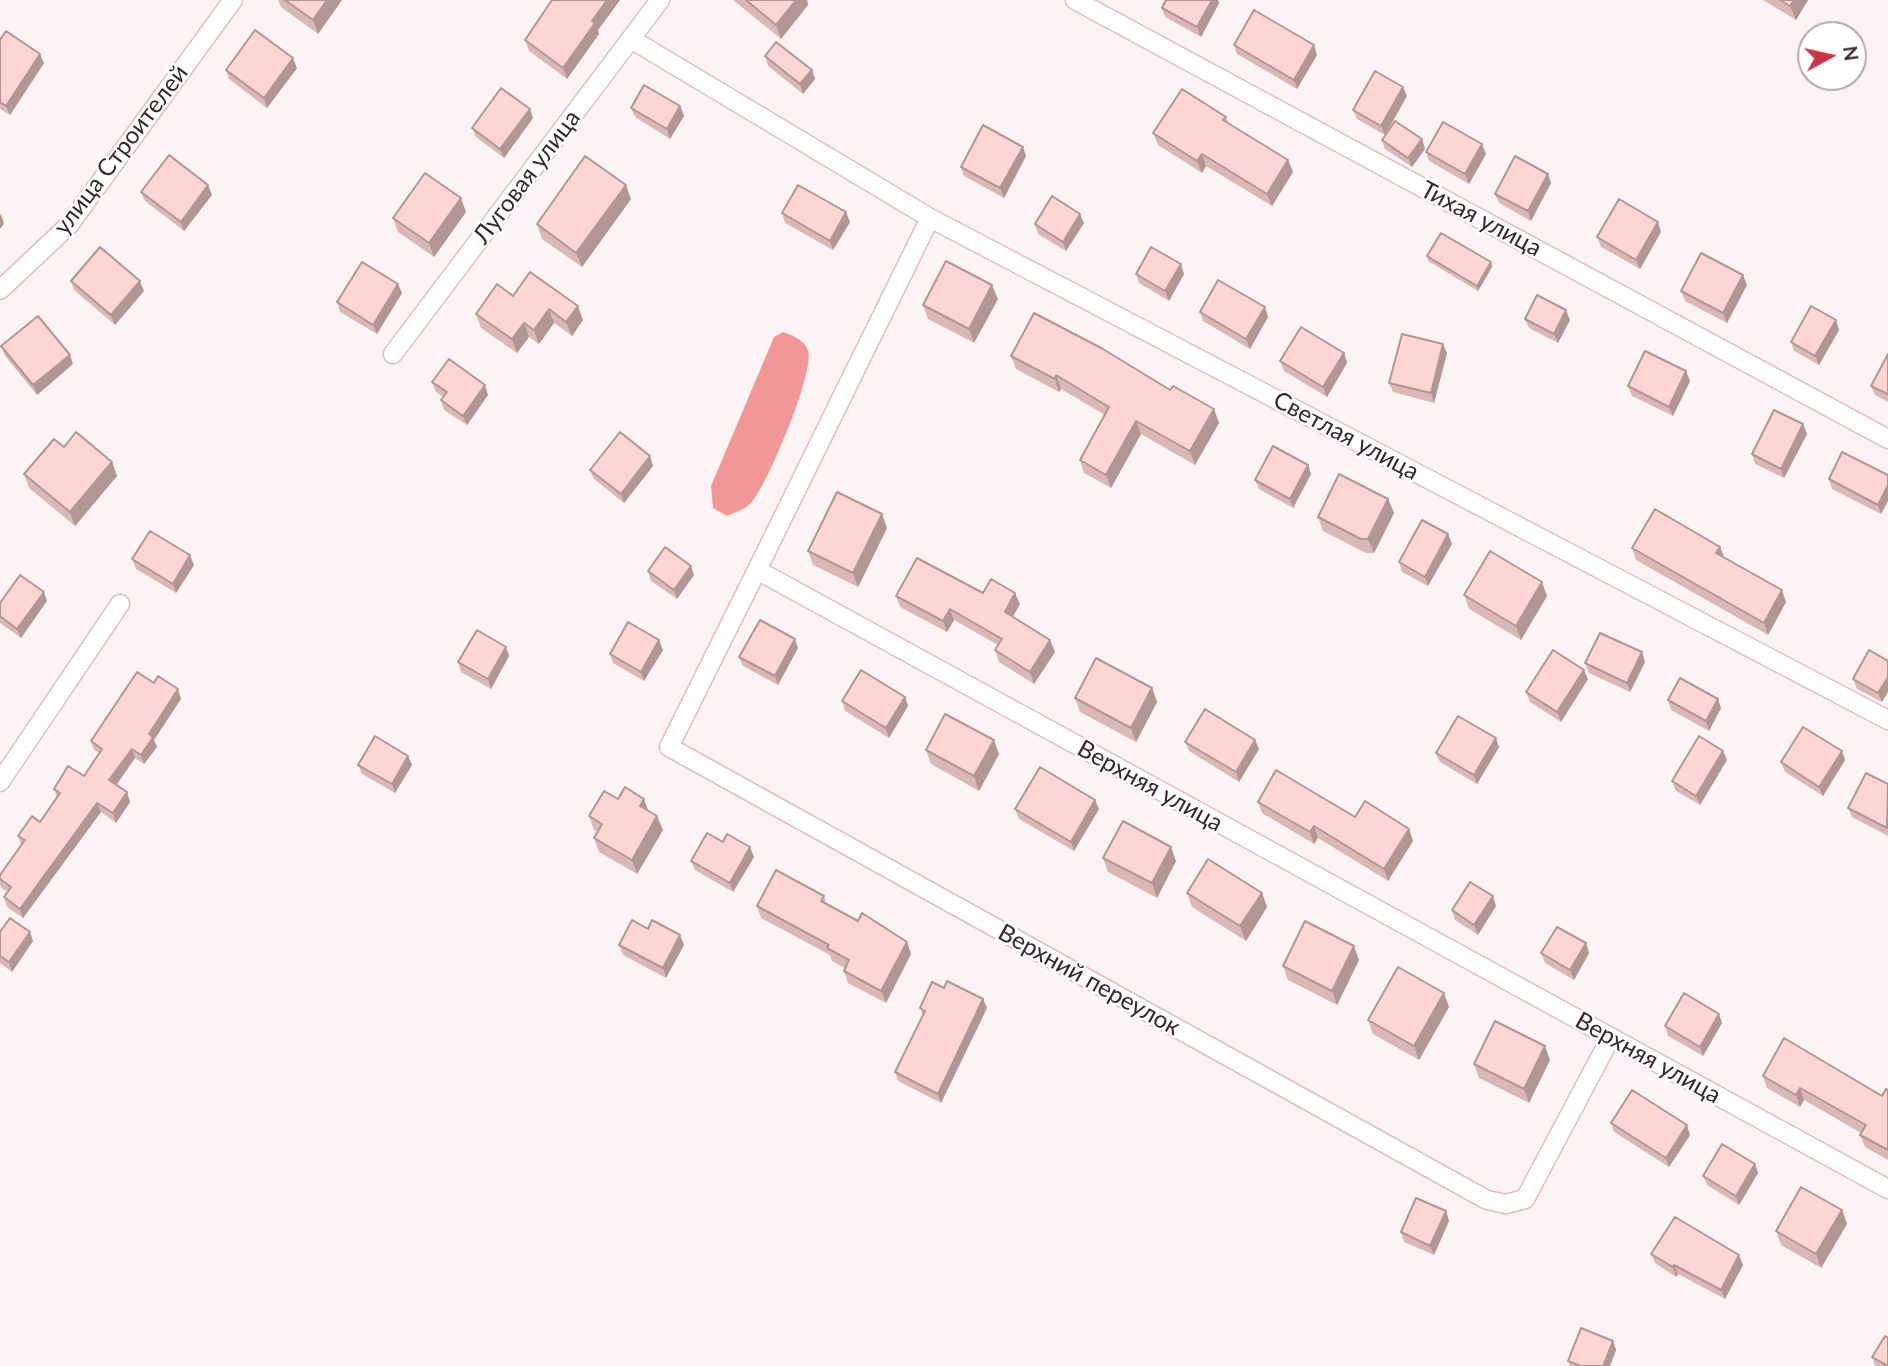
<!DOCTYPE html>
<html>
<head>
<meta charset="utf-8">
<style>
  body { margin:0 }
  #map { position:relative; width:1888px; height:1366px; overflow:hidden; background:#fcf4f4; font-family:Lato,sans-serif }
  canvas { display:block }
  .north { position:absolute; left:1797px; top:21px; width:70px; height:70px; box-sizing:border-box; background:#fff; border:2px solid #afa9a9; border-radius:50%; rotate:82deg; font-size:19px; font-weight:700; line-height:28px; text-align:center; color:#372929 }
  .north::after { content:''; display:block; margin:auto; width:24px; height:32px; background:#c83844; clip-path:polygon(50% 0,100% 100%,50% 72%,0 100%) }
</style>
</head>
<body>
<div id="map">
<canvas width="1888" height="1366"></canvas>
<div class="north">N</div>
</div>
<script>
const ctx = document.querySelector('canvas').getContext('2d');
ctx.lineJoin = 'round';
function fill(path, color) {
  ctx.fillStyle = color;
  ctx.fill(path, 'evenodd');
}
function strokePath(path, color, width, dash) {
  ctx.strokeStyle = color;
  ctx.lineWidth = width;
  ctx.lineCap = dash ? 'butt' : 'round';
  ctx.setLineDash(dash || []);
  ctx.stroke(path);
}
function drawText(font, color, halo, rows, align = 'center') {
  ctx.font = font + ' Lato,sans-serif';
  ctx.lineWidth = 5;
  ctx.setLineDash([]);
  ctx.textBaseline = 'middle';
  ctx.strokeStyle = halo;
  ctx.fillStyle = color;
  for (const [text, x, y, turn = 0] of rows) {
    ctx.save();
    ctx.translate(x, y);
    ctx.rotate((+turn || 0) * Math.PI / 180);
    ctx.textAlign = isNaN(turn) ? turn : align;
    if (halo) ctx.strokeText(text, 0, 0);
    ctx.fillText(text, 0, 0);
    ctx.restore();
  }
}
fill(new Path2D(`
  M783 332C793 336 805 340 808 351 815 371 767 486 751 503 746 509 735 512 727 516L713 508 711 486 774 337Z`), '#f39796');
const minor = new Path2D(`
  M1075 0 1888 439
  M631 39 930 218 1888 720
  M930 218 757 570 1888 1189
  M0 290 69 225 233 0
  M393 354 660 0
  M757 570 669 747 1487 1200 1506 1204 1525 1199 1611 1037
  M0 782 120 604`);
strokePath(minor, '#e2bebd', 21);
strokePath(minor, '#fff', 18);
fill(new Path2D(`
  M278 0H342L318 34 281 7Z
  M552 0H620L598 30 599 34 567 79 529 51 525 40Z
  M733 0H807L808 5 781 39Z
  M1166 0H1218L1219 3 1201 37 1165 17 1162 8Z
  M1763 0H1808L1796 20Z
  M0 40 44 63 10 115 0 109Z
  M1234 45H1314L1317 55 1297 89 1237 54Z
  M765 56 812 70 815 79 803 94 768 66Z
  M297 68 267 108 229 79 226 70Z
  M1407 96 1385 135 1357 119 1353 110Z
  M680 106 684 116 670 139 635 117 631 108Z
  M1226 117 1228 123 1288 160 1293 172 1272 206 1206 166 1202 173 1158 145 1153 133Z
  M533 118 504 158 476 137 472 128Z
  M1422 139 1425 149 1412 167 1385 149 1382 140Z
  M1426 152 1486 154 1469 184 1429 161Z
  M1026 156 1004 198 964 176 961 167Z
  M1551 183 1531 221 1499 203 1495 194Z
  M141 192 212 195 184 231 145 201Z
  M631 199 582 267 542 239 537 224Z
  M466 212 434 257 398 232 393 218Z
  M782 213 850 222 833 250 785 223Z
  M1084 223 1066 251 1038 234 1035 224Z
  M1661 232 1640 269 1601 247 1597 237Z
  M1427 256 1491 262 1492 267 1478 291 1428 261Z
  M1136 274H1184L1169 301 1139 283Z
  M71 281 144 291 115 325 74 290Z
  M1747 285 1727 323 1685 301 1681 291Z
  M402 293 377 334 340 312 337 302Z
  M513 296 583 320 572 336 554 323 539 344 529 337 517 353 481 328 476 314Z
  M998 299 974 343 928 319 923 305Z
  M1265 307 1268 317 1250 349 1203 321 1200 312Z
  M1525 319 1570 320 1558 343 1529 328Z
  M1836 320 1839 330 1819 365 1794 351 1791 342Z
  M1 346 73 364 37 395 5 356Z
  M1344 353 1347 363 1327 397 1284 371 1280 361Z
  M1447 353 1434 403 1393 392 1389 383Z
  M1888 354V402L1875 395 1871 386Z
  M1011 356 1170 390 1214 409 1219 423 1195 465 1141 434 1111 488 1084 473 1080 460 1105 415 1061 389 1059 392 1016 369Z
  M1686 371 1690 381 1673 416 1632 396 1628 386Z
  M432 382 488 395 467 425 444 410 441 400 443 397 436 392Z
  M1803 424 1807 434 1784 478 1755 464 1752 454Z
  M64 447 112 462 117 476 75 526 29 488 24 474Z
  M1308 465 1311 474 1293 508 1259 489 1255 480Z
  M653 466 624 503 594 479 590 470Z
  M1888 475V501L1881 514 1832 489 1829 479Z
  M1388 499 1394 513 1374 553H1366L1323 531 1318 517Z
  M887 528 858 587 813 565 808 551Z
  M1448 534 1452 544 1428 586 1402 572 1399 562Z
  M1720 547 1724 558 1786 602 1768 635 1636 560 1632 548Z
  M132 559 194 565 176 593 136 569Z
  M648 571 694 575 677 599 651 581Z
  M44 592 47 601 21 638 0 623V603Z
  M983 593 1020 604 1013 617 1050 640 1055 652 1034 684 999 662 995 650 998 645 954 620 947 632 900 607 896 596Z
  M1464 595 1547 596 1521 640 1469 609Z
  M506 647 509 656 491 689 461 672 458 662Z
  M798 648 778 685 743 666 739 657Z
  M663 650 644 681 613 663 610 654Z
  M1642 652 1645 662 1630 692 1589 673 1585 663Z
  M1888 661V692L1882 702 1857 689 1853 679Z
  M1588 679 1561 722 1530 702 1526 692Z
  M154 683 181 699 154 740 157 747 144 764 135 758 116 785 127 792 130 802 116 823 101 812 23 918 7 907 4 897 8 892 1 888 0 884V875L21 845 18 836 40 822 57 798 54 789 84 776 99 753 94 750 91 741Z
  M1152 688 1157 702 1136 742 1080 712 1075 698Z
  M905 697 908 706 889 738 845 711 842 701Z
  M1668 700 1721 708 1709 731 1671 710Z
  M1255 740 1259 749 1239 782 1189 751 1185 742Z
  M1499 747 1477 784 1440 762 1436 753Z
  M926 750 999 754 979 791 931 764Z
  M1723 751 1727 760 1700 805 1676 791 1672 781Z
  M1842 751 1845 760 1823 796 1785 772 1781 762Z
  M408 756 412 765 395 793 362 774 358 765Z
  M1888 784V836L1852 817 1848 808Z
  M618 799 649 811 663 830 637 874 599 852 594 838 598 832 594 830 589 816Z
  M1258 802 1355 817 1409 829 1413 841 1388 881 1318 838 1314 844 1262 813Z
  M1015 809H1099L1074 851 1019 819Z
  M723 842 754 857 733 892 695 870 691 861Z
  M1103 858 1176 861 1157 898 1108 872Z
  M1187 893H1262L1267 907 1246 941 1192 907Z
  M824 896 826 904 858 921 907 942 911 954 886 1003 848 983 844 971 845 968 832 961 830 955 761 918 757 906Z
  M1496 906 1478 935 1455 920 1452 910Z
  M0 932 33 941 12 972 0 963Z
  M1586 943 1589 953 1574 980 1545 963 1541 953Z
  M619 945H684L666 978 623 955Z
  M1359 960 1337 1005 1288 980 1283 966Z
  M944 988 983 999 987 1008 941 1103 898 1081 895 1072 923 1016 920 1008Z
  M1449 1007 1419 1060 1373 1034 1368 1020Z
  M1722 1023 1703 1056 1668 1036 1665 1026Z
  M1550 1060 1529 1103 1479 1078 1474 1064Z
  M1763 1076 1882 1096 1888 1090V1160L1865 1147 1860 1135 1861 1133 1804 1100 1800 1107 1767 1088Z
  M1611 1123 1690 1135 1669 1167 1614 1132Z
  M1755 1164 1758 1173 1739 1205 1707 1185 1703 1176Z
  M1842 1210 1847 1224 1821 1268 1781 1245 1776 1231Z
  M1446 1211 1449 1221 1434 1255 1404 1242 1401 1232Z
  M1651 1254 1743 1265 1725 1299 1678 1274 1676 1277 1655 1263Z
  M1613 1341 1616 1350 1610 1366H1570L1568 1361Z
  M1872 1357 1888 1366H1875Z`), '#dab8b6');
fill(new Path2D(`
  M327 0H342L318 34 313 20Z
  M607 0H620L598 30 599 34 567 79 563 68 592 21Z
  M796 0H807L808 5 781 39 776 25Z
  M1212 0H1218L1219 3 1201 37 1197 27Z
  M1794 0H1808L1796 20 1790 6Z
  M1314 45 1317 55 1297 89 1294 80Z
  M40 54 44 63 10 115 6 106Z
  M293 58 297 68 267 108 264 98Z
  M812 70 815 79 803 94 800 84Z
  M1403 87 1407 96 1385 135 1381 126Z
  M680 106 684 116 670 139 667 129Z
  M530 109 533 118 504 158 500 149Z
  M1422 139 1425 149 1412 167 1408 158Z
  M1482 144 1486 154 1469 184 1465 174Z
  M1023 147 1026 156 1004 198 1000 188Z
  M1202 154 1206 166 1202 173 1197 161Z
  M1288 160 1293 172 1272 206 1267 194Z
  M1548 174 1551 183 1531 221 1528 211Z
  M208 185 212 195 184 231 181 222Z
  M626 185 631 199 582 267 576 253Z
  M461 198 466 212 434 257 429 243Z
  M846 212 850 222 833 250 830 241Z
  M1 214 4 224 0 229V216Z
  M1080 214 1084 223 1066 251 1063 242Z
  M1658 222 1661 232 1640 269 1636 260Z
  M1491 262 1492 267 1478 291 1477 286Z
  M1181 264 1184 274 1169 301 1165 291Z
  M1743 275 1747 285 1727 323 1723 313Z
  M140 281 144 291 115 325 111 315Z
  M398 284 402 293 377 334 373 325Z
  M992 285 998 299 974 343 969 329Z
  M578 306 583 320 572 336 566 322Z
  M1265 307 1268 317 1250 349 1246 339Z
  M549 309 554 323 539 344 534 330Z
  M1566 310 1570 320 1558 343 1554 334Z
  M1836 320 1839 330 1819 365 1815 356Z
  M524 323 529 337 517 353 512 339Z
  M1443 344 1447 353 1434 403 1431 393Z
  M1344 353 1347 363 1327 397 1323 387Z
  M70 355 73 364 37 395 33 385Z
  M1686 371 1690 381 1673 416 1669 407Z
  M1056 375 1061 389 1059 392 1055 379Z
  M485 385 488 395 467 425 463 416Z
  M1214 409 1219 423 1195 465 1190 451Z
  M1136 421 1141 434 1111 488 1106 475Z
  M1803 424 1807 434 1784 478 1781 469Z
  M650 456 653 466 624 503 621 494Z
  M112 462 117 476 75 526 70 512Z
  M1308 465 1311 474 1293 508 1290 499Z
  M1888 485V501L1881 514 1878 505Z
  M1388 499 1394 513 1374 553 1368 539Z
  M882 514 887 528 858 587 853 573Z
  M1448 534 1452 544 1428 586 1425 577Z
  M1720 547 1725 559 1716 553Z
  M190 555 194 565 176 593 173 584Z
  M691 566 694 575 677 599 674 590Z
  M1542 582 1547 596 1521 640 1516 626Z
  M1782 590 1786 602 1768 635 1764 623Z
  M44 592 47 601 21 638 17 629Z
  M1015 593 1020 604 1009 623 1005 612Z
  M950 609 954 620 947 632 943 621Z
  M795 639 798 648 778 685 775 676Z
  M659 640 663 650 644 681 641 672Z
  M1050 640 1055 652 1034 684 1030 672Z
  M506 647 509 656 491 689 488 679Z
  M1642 652 1645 662 1630 692 1627 683Z
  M1584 670 1588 679 1561 722 1557 712Z
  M1888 677V692L1882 702 1878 693Z
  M1152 688 1157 702 1136 742 1131 728Z
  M178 689 181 699 154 740 157 747 144 764 141 755 149 734Z
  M905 697 908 706 889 738 886 728Z
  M1718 699 1721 708 1709 731 1706 721Z
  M1496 738 1499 747 1477 784 1474 775Z
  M994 740 999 754 979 791 974 776Z
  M1255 740 1259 749 1239 782 1236 772Z
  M132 749 135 758 113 790 109 780Z
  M1723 751 1727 760 1700 805 1696 796Z
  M1842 751 1845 760 1823 796 1819 787Z
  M408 756 412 765 395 793 392 784Z
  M127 792 130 802 116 823 113 813Z
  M644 799 649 813 640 806Z
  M1095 800 1099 809 1074 851 1071 842Z
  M97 803 101 812 23 918 20 909Z
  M657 816 663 830 637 874 632 860Z
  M1314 826 1318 838 1314 844 1310 832Z
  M1409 829 1413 841 1388 881 1384 869Z
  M750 847 754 857 733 892 730 883Z
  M1171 847 1176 861 1157 898 1152 883Z
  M1262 893 1267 907 1246 941 1240 926Z
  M1493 896 1496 906 1478 935 1474 925Z
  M30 932 33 941 12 972 9 962Z
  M680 935 684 945 666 978 663 968Z
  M907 942 911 954 886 1003 881 991Z
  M1586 943 1589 953 1574 980 1570 970Z
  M1354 946 1359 960 1337 1005 1332 991Z
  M1444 993 1449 1007 1419 1060 1414 1046Z
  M983 999 987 1008 941 1103 938 1094Z
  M1719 1014 1722 1023 1703 1056 1700 1047Z
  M1545 1046 1550 1060 1529 1103 1524 1089Z
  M1800 1088 1804 1100 1800 1107 1796 1095Z
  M1687 1125 1690 1135 1669 1167 1666 1158Z
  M1755 1164 1758 1173 1739 1205 1736 1196Z
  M1842 1210 1847 1224 1821 1268 1816 1254Z
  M1446 1211 1449 1221 1434 1255 1430 1246Z
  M1739 1255 1743 1265 1725 1299 1721 1290Z
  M1674 1265 1678 1274 1676 1277 1673 1267Z
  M1613 1341 1616 1350 1610 1366H1603Z`), '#b19694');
const building = new Path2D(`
  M285 0H327L313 20Z
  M552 0H607L592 21 595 23 563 68 525 40Z
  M746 0H796L776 25Z
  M1166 0H1212L1197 27 1162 8Z
  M1780 0H1794L1790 6Z
  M1254 10 1314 45 1294 80 1234 45Z
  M255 30 293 58 264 98 226 70Z
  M6 31 40 54 6 106 0 102V40Z
  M776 42 812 70 800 84 765 56Z
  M1375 71 1403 87 1381 126 1353 110Z
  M644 85 680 106 667 129 631 108Z
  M501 88 530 109 500 149 472 128Z
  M1182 89 1226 117 1223 120 1288 160 1267 194 1202 154 1197 161 1153 133Z
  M1395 121 1422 139 1408 158 1382 140Z
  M1443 122 1482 144 1465 174 1426 152Z
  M983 125 1023 147 1000 188 961 167Z
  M169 155 208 185 181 222 141 192Z
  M585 156 626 185 576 253 537 224Z
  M1515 156 1548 174 1528 211 1495 194Z
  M425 173 461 198 429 243 393 218Z
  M798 185 846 212 830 241 782 213Z
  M1052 196 1080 214 1063 242 1035 224Z
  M1619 199 1658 222 1636 260 1597 237Z
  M1441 233 1491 262 1477 286 1427 256Z
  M100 247 140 281 111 315 71 281Z
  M1151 247 1181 264 1165 291 1136 274Z
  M1701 253 1743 275 1723 313 1681 291Z
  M946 261 992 285 969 329 923 305Z
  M362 262 398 284 373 325 337 302Z
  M530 272 578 306 566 322 549 309 534 330 524 323 512 339 476 314 497 284 513 296Z
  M1218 280 1265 307 1246 339 1200 312Z
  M1537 295 1566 310 1554 334 1525 319Z
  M1811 306 1836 320 1815 356 1791 342Z
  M1034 313 1103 349 1170 390 1173 386 1214 409 1190 451 1136 421 1106 475 1080 460 1109 407 1056 375 1055 379 1011 356Z
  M38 316 70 355 33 385 1 346Z
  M1301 327 1344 353 1323 387 1280 361Z
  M1402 334 1443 344 1431 393 1389 383Z
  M1645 351 1686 371 1669 407 1628 386Z
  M1888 354V394L1871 386Z
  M449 359 485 385 463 416 441 400 447 392 432 382Z
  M1774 410 1803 424 1781 469 1752 454Z
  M76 432 112 462 70 512 24 474 54 439 64 447Z
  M620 432 650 456 621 494 590 470Z
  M1273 446 1308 465 1290 499 1255 480Z
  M1842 452 1888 475V485L1878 505 1829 479Z
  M1339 474 1388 499 1368 539H1361L1318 517Z
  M837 492 882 514 853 573 808 551Z
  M1655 509 1720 547 1716 553 1782 590 1764 623 1632 548Z
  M1422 520 1448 534 1425 577 1399 562Z
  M150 531 190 555 173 584 132 559Z
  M665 547 691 566 674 590 648 571Z
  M1490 551 1542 582 1516 626 1464 595Z
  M917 558 983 593 991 579 1015 593 1005 612 1050 640 1030 672 995 650 1002 639 950 609 943 621 896 596Z
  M20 575 44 592 17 629 0 616V603Z
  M760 620 795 639 775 676 739 657Z
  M628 622 659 640 641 672 610 654Z
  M477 630 506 647 488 679 458 662Z
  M1600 633 1642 652 1627 683 1585 663Z
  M1553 650 1584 670 1557 712 1526 692Z
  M1869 650 1888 661V677L1878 693 1853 679Z
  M1096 658 1152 688 1131 728 1075 698Z
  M861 670 905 697 886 728 842 701Z
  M137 672 154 683 158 676 178 689 149 734 153 737 141 755 132 749 109 780 127 792 113 813 97 803 20 909 4 897 11 887 0 879V875L25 840 18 836 32 816 40 822 60 793 54 789 68 766 84 776 102 749 91 741Z
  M1680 678 1718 699 1706 721 1668 700Z
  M1205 709 1255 740 1236 772 1185 742Z
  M945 714 994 740 974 776 926 750Z
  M1458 716 1496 738 1474 775 1436 753Z
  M1803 727 1842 751 1819 787 1781 762Z
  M375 736 408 756 392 784 358 765Z
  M1699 736 1723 751 1696 796 1672 781Z
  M1040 767 1095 800 1071 842 1015 809Z
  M1276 770 1355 817 1365 801 1409 829 1384 869 1314 826 1310 832 1258 802Z
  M1866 773 1888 784 1887 828 1848 808Z
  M625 787 644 799 640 806 657 816 632 860 594 838 602 824 589 816 604 791 618 799Z
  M1123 821 1171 847 1152 883 1103 858Z
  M707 833 723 842 727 834 750 847 730 883 691 861Z
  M1208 859 1262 893 1240 926 1187 893Z
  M776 870 824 896 821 901 858 921 862 913 907 942 881 991 844 971 849 960 827 948 829 945 757 906Z
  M1470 882 1493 896 1474 925 1452 910Z
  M10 918 30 932 9 962 0 956V932Z
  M632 920 648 929 652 920 680 935 663 968 619 945Z
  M1305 921 1354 946 1332 991 1283 966Z
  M1557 927 1586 943 1570 970 1541 953Z
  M1398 967 1444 993 1414 1046 1368 1020Z
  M947 981 983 999 938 1094 895 1072 925 1011 920 1008 932 982 944 988Z
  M1684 993 1719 1014 1700 1047 1665 1026Z
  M1495 1021 1545 1046 1524 1089 1474 1064Z
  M1784 1038 1882 1096 1886 1089 1888 1090V1150L1860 1135 1866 1125 1800 1088 1796 1095 1763 1076Z
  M1632 1090 1687 1125 1666 1158 1611 1123Z
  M1722 1144 1755 1164 1736 1196 1703 1176Z
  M1801 1187 1842 1210 1816 1254 1776 1231Z
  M1416 1198 1446 1211 1430 1246 1401 1232Z
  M1675 1217 1739 1255 1721 1290 1674 1265 1673 1267 1651 1254Z
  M1581 1328 1613 1341 1603 1366H1581L1568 1361Z
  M1885 1336 1888 1338V1366L1872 1357Z`);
fill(building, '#fdd6d4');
strokePath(building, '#b19694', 2);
drawText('24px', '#372929', '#fff', [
  ["улица Строителей",121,150,-53],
  ["Луговая улица",527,177,-53],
  ["Тихая улица",1481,219,28],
  ["Светлая улица",1346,436,28],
  ["Верхняя улица",1150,786,29],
  ["Верхний переулок",1089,980,29],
  ["Верхняя улица",1648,1058,29]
]);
</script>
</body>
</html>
